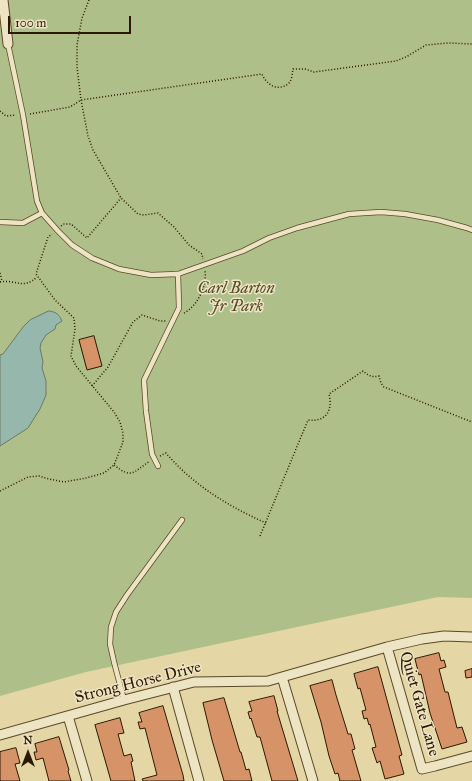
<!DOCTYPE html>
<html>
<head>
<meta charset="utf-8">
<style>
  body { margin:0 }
  #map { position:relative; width:472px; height:781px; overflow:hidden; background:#e4d6a5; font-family:"IM FELL Great Primer",serif }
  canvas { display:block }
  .north { position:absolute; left:8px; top:733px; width:40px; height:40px; -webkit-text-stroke:3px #ede4c4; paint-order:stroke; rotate:0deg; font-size:11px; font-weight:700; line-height:16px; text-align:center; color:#2c1800 }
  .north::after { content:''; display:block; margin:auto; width:14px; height:18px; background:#2c1800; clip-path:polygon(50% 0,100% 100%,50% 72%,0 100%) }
  .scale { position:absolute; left:8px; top:16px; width:123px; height:18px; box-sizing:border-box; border:2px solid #2c1800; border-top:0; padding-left:5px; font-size:12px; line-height:14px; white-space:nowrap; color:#2c1800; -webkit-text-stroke:3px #ede4c4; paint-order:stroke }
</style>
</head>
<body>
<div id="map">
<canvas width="472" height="781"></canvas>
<div class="north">N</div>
<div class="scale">100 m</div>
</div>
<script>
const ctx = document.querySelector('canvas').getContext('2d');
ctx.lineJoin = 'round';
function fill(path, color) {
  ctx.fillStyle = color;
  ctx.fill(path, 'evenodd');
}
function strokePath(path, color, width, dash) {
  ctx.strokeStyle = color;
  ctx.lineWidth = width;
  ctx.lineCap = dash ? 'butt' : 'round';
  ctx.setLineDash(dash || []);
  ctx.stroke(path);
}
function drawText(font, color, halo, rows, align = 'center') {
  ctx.font = font + ' "IM FELL Great Primer",serif';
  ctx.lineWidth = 3;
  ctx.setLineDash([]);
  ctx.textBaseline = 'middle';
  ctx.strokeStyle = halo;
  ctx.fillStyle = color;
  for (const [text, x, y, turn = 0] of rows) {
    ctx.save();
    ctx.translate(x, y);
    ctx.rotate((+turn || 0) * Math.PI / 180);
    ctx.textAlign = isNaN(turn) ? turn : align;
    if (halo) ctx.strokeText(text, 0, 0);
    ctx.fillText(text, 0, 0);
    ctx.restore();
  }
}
fill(new Path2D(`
  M0 0H472V598L438 597 86 672 0 696Z`), '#afbf8a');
const water = new Path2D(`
  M49 311C56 312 59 314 62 321L56 325 55 329 46 335 41 343 40 348 43 362 42 368 46 381V395L40 409 28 428 0 446V355L3 354 23 327 30 320Z`);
fill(water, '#96b8ac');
strokePath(water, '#6c7867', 1);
const building = new Path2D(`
  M94 336 102 366 87 370 79 340Z
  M439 653 441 661 444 660 446 667 439 669 445 692H448L457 728 462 727 467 742 442 749 430 713 421 674 419 675 415 659Z
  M378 667 402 755 399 756 404 774 385 779 380 761 377 763 372 748 376 747 370 724 369 725 367 718 364 719 362 711 366 710 360 688 358 689 354 674Z
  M472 669V677L466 678 465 671Z
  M332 680 336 695 348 734H351L355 749 352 750 361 781H340L338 773 335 774 329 756 321 722 310 686Z
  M274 696 278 711H277L298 781H272L260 737H257L251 718 250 719 248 712 252 711 249 702Z
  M224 698 240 752H241L246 770 249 769 252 781H224L212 740 203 703Z
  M163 706 183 775 184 781H143L142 779 157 775 145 728 140 729 138 722H142L139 713Z
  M120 718 124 733 118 734 124 756 131 754 133 761 131 762 135 781H111L95 725Z
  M59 737 69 770 68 771 71 781H49L43 758 36 760 34 752H37L35 744Z
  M16 748 20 763 15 764 20 781H0V752Z`);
fill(building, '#d59367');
strokePath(building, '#2c1800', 1);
const lane = new Path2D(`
  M8 44 23 115 37 201 42 213 58 231 72 245 92 258 119 269 151 275 178 274 243 251 269 238 297 228 349 214 381 212 405 214 438 220 467 228 472 230
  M0 222 23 223 42 213
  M158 466 152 454 146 411 144 380 179 308 178 274
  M124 700 114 662 110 644 111 627 116 612 127 595 182 520`);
const street = new Path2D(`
  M3 0 8 44
  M387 647 422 769 435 766 472 756
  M282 677 313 781
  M173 687 199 781
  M68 716 87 781
  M0 735 124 700 194 682 268 681 387 647 422 639 444 636 472 637`);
strokePath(lane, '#5a4829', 6);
strokePath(street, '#5a4829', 11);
strokePath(new Path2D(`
  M89 0 82 18 77 45V67L81 100 88 136 93 150 121 198 138 214 144 215 158 213 174 227 189 245 202 254 203 259
  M0 111 6 116 16 115
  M30 114 70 107 81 100 262 74C266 84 277 92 288 84 292 81 292 74 293 69H305L314 72 396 61 406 57 426 45 448 43 472 44
  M61 226 64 224H71L87 238 121 198
  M0 273 2 281
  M0 282C16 279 23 290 37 277
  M184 313C198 306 207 285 205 271
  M92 386 108 367 133 322 142 315 160 321H166
  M160 456 166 453C193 485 228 506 266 523
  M114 465C132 479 132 473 150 461
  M0 491 28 477 39 476 49 479 64 482 86 478 104 473 114 465 123 442V433L120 422 114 412 76 366 71 356 75 329 74 318 55 300 36 274 48 237 52 234
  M260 536 308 420C326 422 333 411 329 394L363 371C368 375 372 378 379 376L381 383 384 387 472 422`), '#2c1800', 1.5, [1, 2]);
strokePath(lane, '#ede4c4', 4.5);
strokePath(street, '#ede4c4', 9);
drawText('italic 16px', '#534a29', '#ede4c4', [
  ["Carl Barton",236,289],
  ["Jr Park",236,307]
]);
drawText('16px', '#2c1800', '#ede4c4', [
  ["Strong Horse Drive",138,683,-14],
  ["Quiet Gate Lane",419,704,74]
]);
</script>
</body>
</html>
